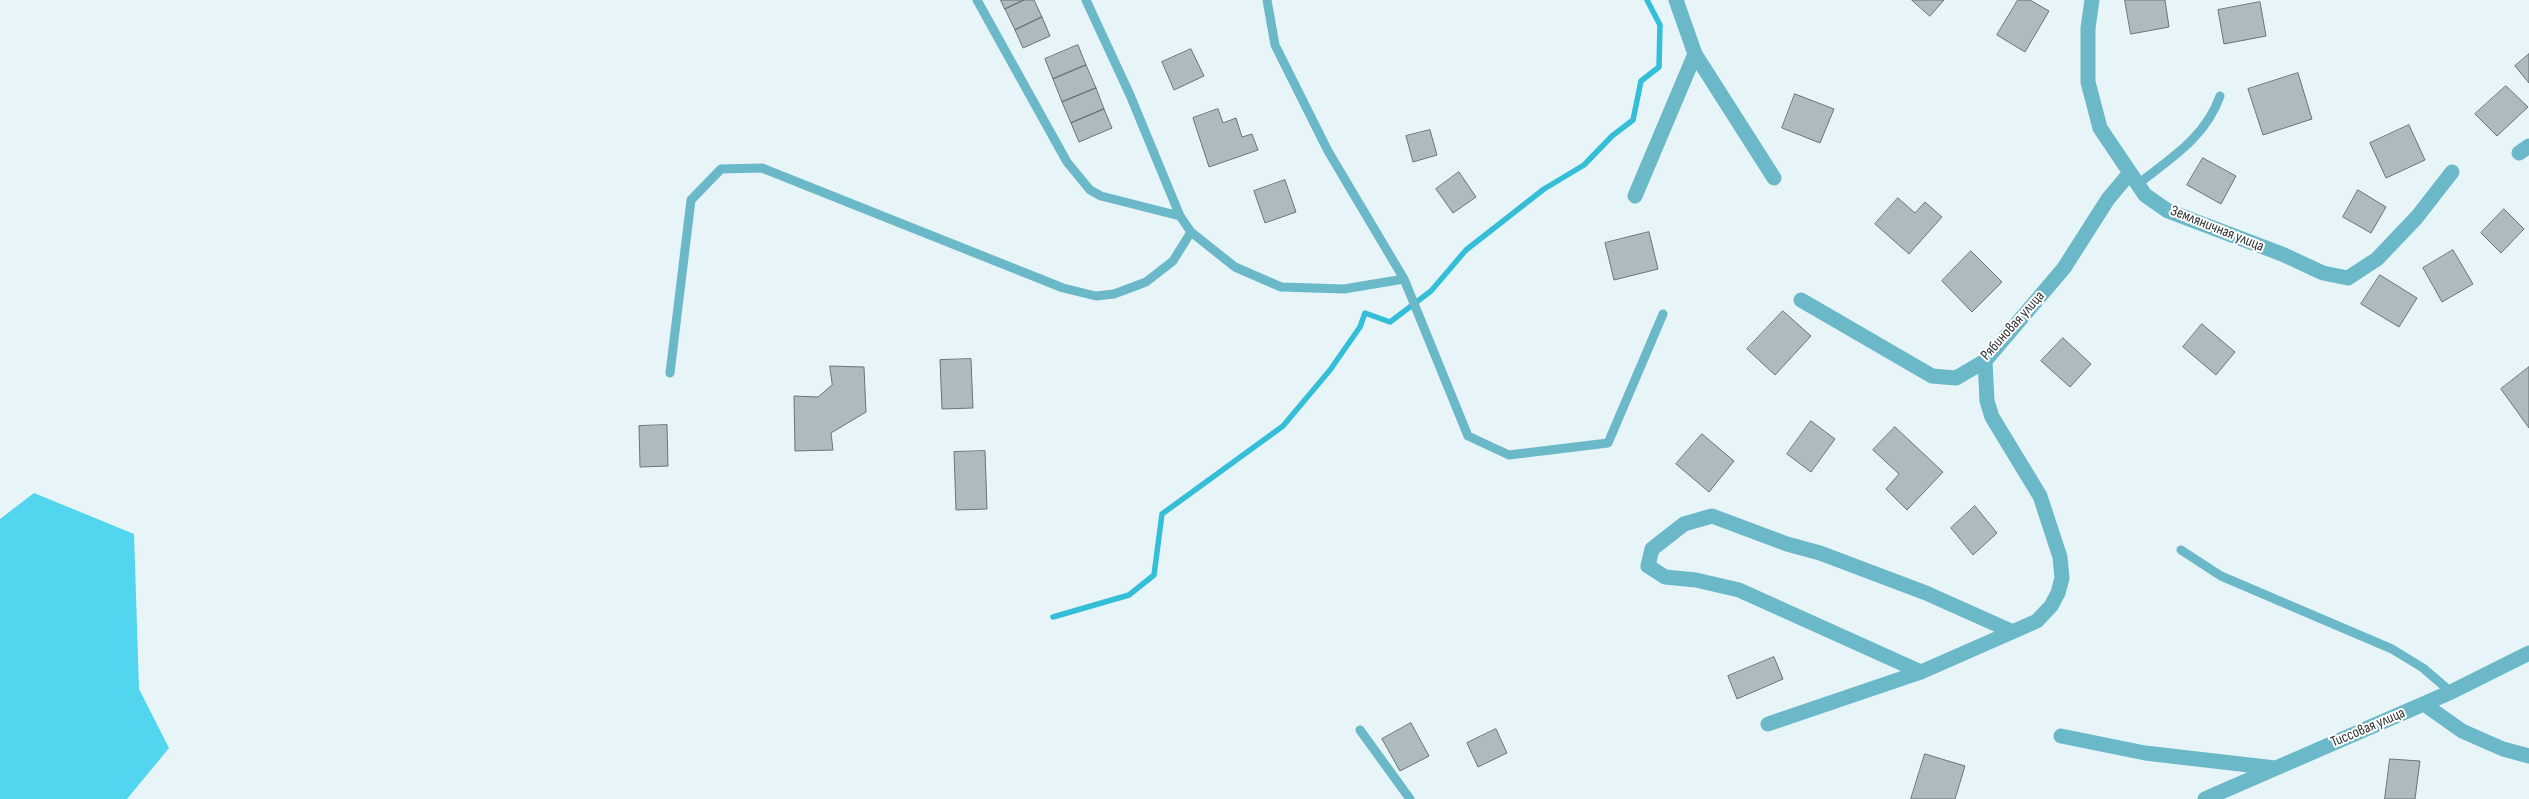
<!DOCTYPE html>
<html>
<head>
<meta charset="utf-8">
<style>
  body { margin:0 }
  canvas { display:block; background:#e7f5f8 }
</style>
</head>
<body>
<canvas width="2529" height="799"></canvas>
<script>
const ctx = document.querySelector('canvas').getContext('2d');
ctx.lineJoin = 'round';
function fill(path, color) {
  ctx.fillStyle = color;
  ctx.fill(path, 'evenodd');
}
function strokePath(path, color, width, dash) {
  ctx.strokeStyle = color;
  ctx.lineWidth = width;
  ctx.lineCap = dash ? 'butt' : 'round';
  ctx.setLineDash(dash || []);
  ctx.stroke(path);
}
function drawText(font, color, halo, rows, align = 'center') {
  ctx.font = font + ' "Sofia Sans Condensed",sans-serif';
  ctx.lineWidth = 4;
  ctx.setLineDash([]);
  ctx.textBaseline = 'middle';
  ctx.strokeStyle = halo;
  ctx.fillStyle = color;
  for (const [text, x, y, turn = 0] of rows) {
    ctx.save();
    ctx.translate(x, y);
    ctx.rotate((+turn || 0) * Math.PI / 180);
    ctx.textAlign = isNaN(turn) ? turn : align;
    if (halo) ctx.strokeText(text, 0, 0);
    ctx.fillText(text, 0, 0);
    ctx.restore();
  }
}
fill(new Path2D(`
  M34 493 134 534 139 689 169 748 127 799H0V519Z`), '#52d5ef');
strokePath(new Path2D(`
  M1053 617 1129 595 1154 575 1162 514 1283 426 1330 370 1360 327 1365 313 1390 322 1431 291 1466 250 1544 189 1584 165 1612 136 1633 120 1641 81 1659 67 1660 25 1647 0`), '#34bed8', 5.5);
const building = new Path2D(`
  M1001 0H1024L1005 9Z
  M1024 0H1034L1042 17 1015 30 1005 9Z
  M1912 0H1944L1930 16Z
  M2018 0H2030L2049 11 2025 52 1997 35Z
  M2125 0H2165L2169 27 2131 34Z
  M2260 2 2266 36 2224 44 2218 10Z
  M1042 17 1050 36 1023 48 1015 30Z
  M1078 45 1086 65 1053 79 1045 59Z
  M1191 49 1204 76 1174 90 1162 62Z
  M2529 54V83L2515 66Z
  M1086 65 1096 88 1062 102 1053 79Z
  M2298 73 2312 119 2263 135 2248 89Z
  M2506 86 2528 107 2497 136 2475 114Z
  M1096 88 1104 109 1071 123 1062 102Z
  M1795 94 1834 109 1820 143 1782 128Z
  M1104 109 1112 128 1079 142 1071 123Z
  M1218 109 1223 123 1236 118 1242 137 1252 134 1258 150 1209 167 1193 118Z
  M2409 125 2425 160 2386 178 2370 143Z
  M1430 130 1437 155 1413 162 1406 136Z
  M2203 158 2236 176 2221 204 2187 185Z
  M1459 172 1476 197 1453 213 1436 189Z
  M1285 180 1296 212 1265 223 1254 191Z
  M2358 190 2386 207 2371 233 2343 217Z
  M1898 198 1915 213 1925 202 1942 217 1909 254 1875 224Z
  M2504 209 2524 229 2501 253 2481 233Z
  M1649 232 1658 269 1614 280 1605 243Z
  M2453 250 2473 284 2442 302 2423 268Z
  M1971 251 2002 282 1972 312 1942 281Z
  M2380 275 2417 298 2399 327 2361 304Z
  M1783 311 1811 336 1775 375 1747 349Z
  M2202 324 2235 352 2216 375 2183 347Z
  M2063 338 2091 364 2070 387 2041 361Z
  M971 359 973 408 942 409 940 360Z
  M830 366 864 367 866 412 831 433 833 450 795 451 794 396 818 397 832 385Z
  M2529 367V428L2501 389Z
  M1811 421 1835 439 1811 472 1787 454Z
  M667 425 668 466 640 467 639 426Z
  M1895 427 1943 472 1907 510 1886 489 1899 474 1873 450Z
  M1702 434 1734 461 1709 492 1676 464Z
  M985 451 987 509 956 510 954 452Z
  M1975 506 1997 533 1973 555 1951 528Z
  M1774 657 1783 679 1737 699 1728 676Z
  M1411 723 1429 756 1400 771 1382 739Z
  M1496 729 1507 753 1478 767 1467 743Z
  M1925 754 1965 766 1955 799H1911Z
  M2390 759 2420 761 2415 799H2385Z`);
fill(building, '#aebbbe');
strokePath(building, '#697578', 1);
strokePath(new Path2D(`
  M977 0 1067 162 1090 190 1101 196 1180 216
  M1086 0 1130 95 1180 216 1191 232 1235 267 1281 287 1344 289 1404 279
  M1267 0 1275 45 1328 151 1404 279 1468 436 1509 455 1608 443 1663 314
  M2138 184C2171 158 2205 138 2220 96
  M670 373 691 200 721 169 762 168 1063 288 1096 296 1114 294 1146 282 1173 261 1191 232
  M2181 550 2221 576 2392 649 2423 668 2451 692
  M1360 730 1410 799`), '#6bb8c9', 9);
strokePath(new Path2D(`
  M1676 0 1695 54 1774 178
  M2092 0 2088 28V82L2100 128 2145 195 2168 211 2282 254 2323 273 2348 278 2377 259 2417 217 2452 172
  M2519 153 2529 146
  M1635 196 1695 54
  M1801 300 1932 376 1956 378 1985 361 2064 268 2108 199 2129 174
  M1921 672 1739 590 1696 580 1665 577 1648 566 1652 549 1684 524 1712 516 1787 544 1820 553 1926 593 2011 631
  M2424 704 2462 731 2503 749 2529 756
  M1768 724 1921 672 2037 621 2051 606 2058 593 2062 578 2060 557 2040 496 1992 417 1987 401 1985 361
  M2061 736 2145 753 2275 768
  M2205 799 2451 692 2529 653`), '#6bb8c9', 15);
drawText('15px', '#2d3233', '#fff', [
  ["Земляничная улица",2217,229,22],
  ["Рябиновая улица",2013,326,-48],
  ["Тиссовая улица",2368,728,-23]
]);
</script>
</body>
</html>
